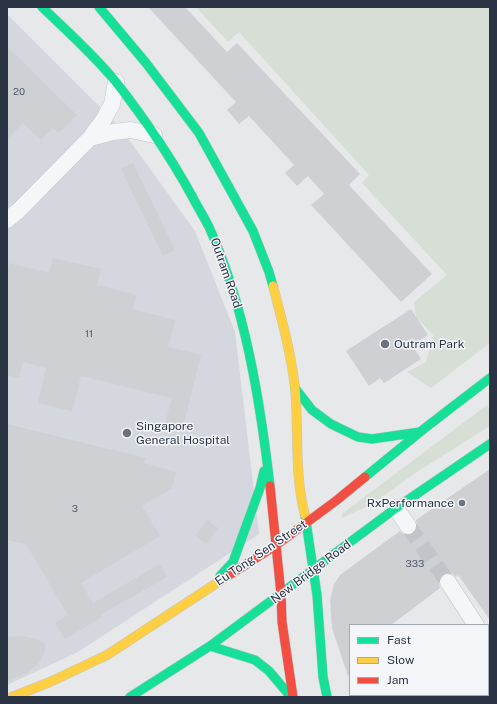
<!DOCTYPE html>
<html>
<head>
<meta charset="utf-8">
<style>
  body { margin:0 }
  #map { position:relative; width:497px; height:704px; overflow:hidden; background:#e6e8ea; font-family:"Public Sans",sans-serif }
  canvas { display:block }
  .frame { position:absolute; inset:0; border:8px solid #2b3445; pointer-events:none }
  .legend { position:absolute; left:349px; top:624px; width:140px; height:72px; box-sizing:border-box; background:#f4f6f9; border:1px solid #a4a8b1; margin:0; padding:5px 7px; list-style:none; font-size:12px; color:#2b3445 }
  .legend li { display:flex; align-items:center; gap:8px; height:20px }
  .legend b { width:20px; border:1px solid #a4a8b1 }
</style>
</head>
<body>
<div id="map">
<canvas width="497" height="704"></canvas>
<div class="frame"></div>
<ul class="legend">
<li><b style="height:5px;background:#16e098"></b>Fast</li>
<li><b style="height:5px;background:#ffcf43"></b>Slow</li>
<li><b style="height:5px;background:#f24e42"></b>Jam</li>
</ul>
</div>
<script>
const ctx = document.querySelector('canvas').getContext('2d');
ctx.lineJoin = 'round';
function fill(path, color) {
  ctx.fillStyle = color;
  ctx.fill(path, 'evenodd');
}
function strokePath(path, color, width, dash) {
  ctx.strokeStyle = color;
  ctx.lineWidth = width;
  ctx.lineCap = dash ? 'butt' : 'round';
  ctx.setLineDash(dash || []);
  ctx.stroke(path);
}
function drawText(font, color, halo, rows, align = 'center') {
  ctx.font = font + ' "Public Sans",sans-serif';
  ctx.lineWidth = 3;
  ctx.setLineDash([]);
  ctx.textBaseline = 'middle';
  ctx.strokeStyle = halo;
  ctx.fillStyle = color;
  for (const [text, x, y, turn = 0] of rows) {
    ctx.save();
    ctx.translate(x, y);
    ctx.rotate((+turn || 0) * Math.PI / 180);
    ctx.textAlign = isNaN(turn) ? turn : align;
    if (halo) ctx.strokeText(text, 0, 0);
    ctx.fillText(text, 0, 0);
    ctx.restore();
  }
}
fill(new Path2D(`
  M7 14 119 126 195 231 235 332 259 534 78 652 7 685Z`), '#d4d7dd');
fill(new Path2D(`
  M196 7H490V343L431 388 407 372 426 362 433 335 416 317 414 302 447 275 362 183 369 175 239 32 228 42Z
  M487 405 490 411V426L420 470 370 505 342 518 341 516 343 513Z`), '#d6ded6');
fill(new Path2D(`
  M148 7H185L227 52 237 43 360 174 349 185 432 274 401 302 311 205 324 194 308 176 297 186 285 173 294 165 249 116 239 124 227 110 236 102Z
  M7 47 77 115 59 133 53 128 41 140 23 123 7 139Z
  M133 163 175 250 163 256 121 169Z
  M53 258 101 269 97 285 137 295 133 309 175 320 168 347 201 355 183 427 165 423 172 398 81 376 72 411 38 403 46 368 23 362 19 378 7 375V273L9 263 49 273Z
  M411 309 428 335 412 345 421 359 384 383 380 378 369 386 346 351Z
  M7 424 146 458 144 463 176 472 172 488 142 506 160 536 81 583 93 603 160 564 167 577 100 615 102 617 65 639 55 623 68 615 26 544 7 540Z
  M490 469V620L458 575 456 577 452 573H448L443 574 440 577 439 582 440 588 391 625H350V676H348L332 628 330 600 334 584 340 575 400 531 403 534 408 535 414 534 416 531 417 526 416 520Z
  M207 520 218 528 206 544 196 536Z
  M23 636 32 638 45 643V652L39 663 27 673 7 681V637Z`), '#ced0d3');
strokePath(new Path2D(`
  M408 526 448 582`), '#c1c4c9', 16, [16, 8]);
const street = new Path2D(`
  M90 138 113 132 131 130 154 135
  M7 220 18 211 90 138 104 119 112 104 116 82
  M396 508 408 526
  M448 582 476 625
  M488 633 490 635
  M488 657 490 665`);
const fast = new Path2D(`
  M42 7C67 31 94 55 116 82 144 118 170 156 192 196 197 206 204 217 209 227 245 306 260 400 270 486
  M99 7 146 63 199 133 253 231 269 272 273 286
  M295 388 312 410 331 424 358 437 372 439 420 432
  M365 477 425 428 490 378
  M305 515 317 595 323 677 327 697
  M220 576 233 562 260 488 264 471
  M210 646 255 660 269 671 291 697
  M130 697 210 646 396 508 490 444`);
const slow = new Path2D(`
  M273 286C282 320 291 353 295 388 299 430 294 474 305 515
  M12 697 50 682 107 655 223 579`);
const jam = new Path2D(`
  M270 486 281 594 282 622 293 697
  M223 579 275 546 337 500 365 477`);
strokePath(street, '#c4c6c8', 17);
strokePath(fast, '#c2c5c8', 10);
strokePath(slow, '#c2c5c8', 10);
strokePath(jam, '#c2c5c8', 10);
strokePath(street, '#f5f6f7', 16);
strokePath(fast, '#16e098', 9);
strokePath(slow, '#ffcf43', 9);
strokePath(jam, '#f24e42', 9);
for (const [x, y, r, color] of [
  [385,344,5,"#6c737f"],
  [127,433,5,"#6c737f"],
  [462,503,4,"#6c737f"]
]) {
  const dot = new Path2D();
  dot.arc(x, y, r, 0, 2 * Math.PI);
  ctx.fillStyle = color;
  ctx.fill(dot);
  strokePath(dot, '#f4f6f9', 1.5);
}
drawText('10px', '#545c69', null, [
  ["20",19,92],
  ["11",89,334],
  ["3",75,509],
  ["333",415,564]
]);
drawText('12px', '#2b3445', '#f4f6f9', [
  ["Outram Road",226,273,71],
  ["Eu Tong Sen Street",261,553,-34],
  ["New Bridge Road",311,572,-37]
]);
drawText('12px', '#2b3445', '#f4f6f9', [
  ["Outram Park",394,344],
  ["Singapore",136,426],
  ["General Hospital",136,440],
  ["RxPerformance",454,503,"right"]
], 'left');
</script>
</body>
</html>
